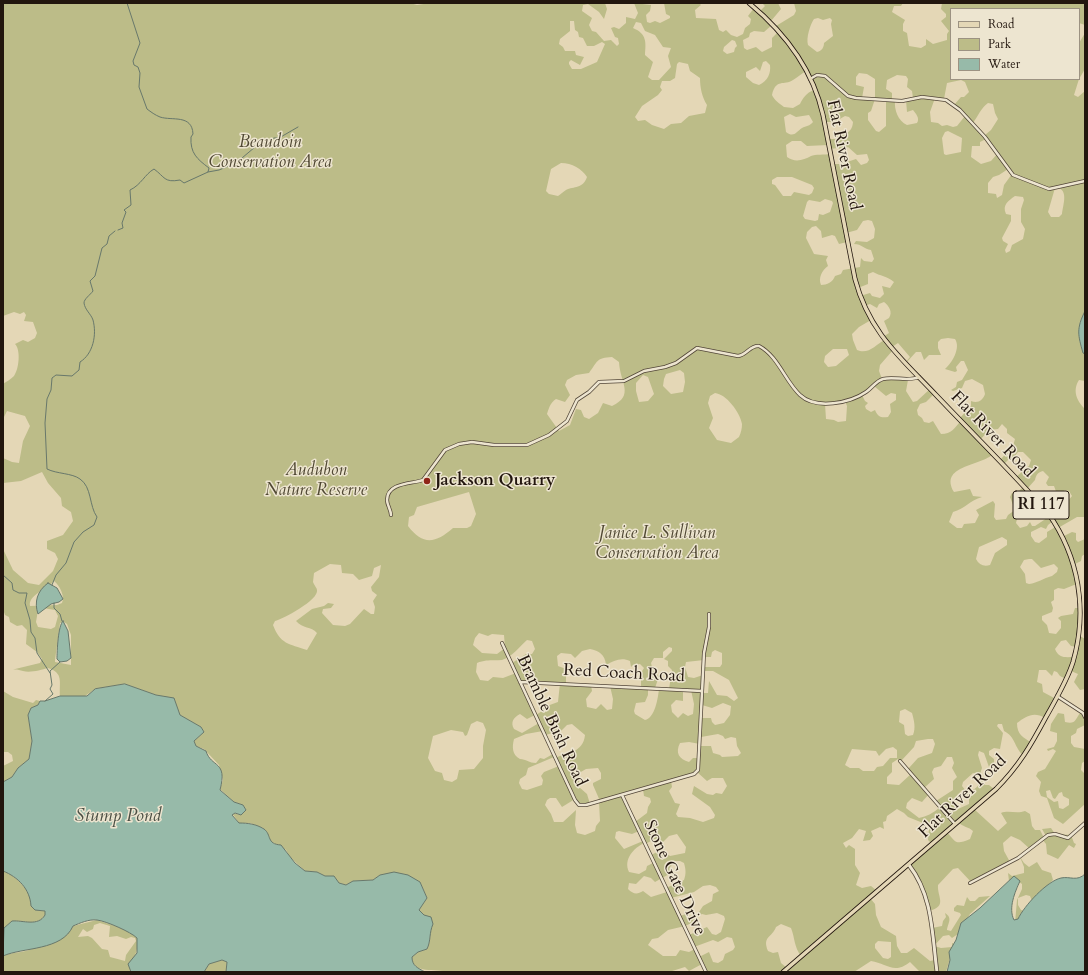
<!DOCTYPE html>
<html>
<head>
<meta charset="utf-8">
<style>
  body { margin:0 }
  #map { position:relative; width:1088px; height:975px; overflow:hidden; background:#e4d7b6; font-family:Cardo,serif }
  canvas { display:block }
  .frame { position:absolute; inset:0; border:4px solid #22160e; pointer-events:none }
  .legend { position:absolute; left:950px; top:8px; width:130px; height:72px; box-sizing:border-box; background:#ede5d0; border:1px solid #9c9282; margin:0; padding:5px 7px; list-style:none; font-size:12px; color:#22160e }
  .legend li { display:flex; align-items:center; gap:8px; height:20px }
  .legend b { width:20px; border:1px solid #9c9282 }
</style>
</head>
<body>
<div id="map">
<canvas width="1088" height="975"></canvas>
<div class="frame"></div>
<ul class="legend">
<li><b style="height:5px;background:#e4d7b6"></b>Road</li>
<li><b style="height:11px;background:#bcbc88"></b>Park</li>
<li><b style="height:11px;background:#97baa9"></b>Water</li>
</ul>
</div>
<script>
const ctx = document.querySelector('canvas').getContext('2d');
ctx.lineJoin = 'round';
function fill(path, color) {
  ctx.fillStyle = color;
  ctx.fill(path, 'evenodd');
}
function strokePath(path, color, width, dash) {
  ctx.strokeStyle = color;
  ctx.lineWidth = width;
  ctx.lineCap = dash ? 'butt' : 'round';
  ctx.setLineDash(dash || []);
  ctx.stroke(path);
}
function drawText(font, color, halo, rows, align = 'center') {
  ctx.font = font + ' Cardo,serif';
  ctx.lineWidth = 3;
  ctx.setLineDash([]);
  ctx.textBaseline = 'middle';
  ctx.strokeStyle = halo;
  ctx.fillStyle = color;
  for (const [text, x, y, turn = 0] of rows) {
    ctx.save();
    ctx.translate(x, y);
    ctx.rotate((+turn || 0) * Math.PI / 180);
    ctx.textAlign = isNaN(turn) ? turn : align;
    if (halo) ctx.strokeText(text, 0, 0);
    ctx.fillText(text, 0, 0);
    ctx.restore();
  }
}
fill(new Path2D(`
  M3 3H410L417 5 430 3H605L607 9 604 19 599 12 588 4 583 5 582 11 592 18 589 25 592 31 596 32 604 41 611 40 617 46 619 44 618 38 615 37 611 28 614 27 619 29 626 23V17L635 19 638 13 634 3 651 5 650 11 646 15 647 22 650 23 655 21 660 23 670 18V16L666 14 664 3H699L701 5 695 10 696 18 716 19 719 30 723 32 726 30 731 35 737 37 743 34 745 28 750 24 751 19 748 16 754 8 760 11 765 6 762 3H778L781 9 771 21 772 25 764 32 754 31 750 33 749 37 743 40 744 48 747 50 756 47 762 52 772 47V38L779 31 776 26 794 15 796 11 794 3H903L901 6H894L892 12 905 20 903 24V31L907 33 909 46 921 48 926 45V39L933 44 947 40V34L949 31 941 21 946 17V14L941 9 942 3H1085V25L1079 23V9H951V79H1079L1074 95 1078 97 1085 91V381L1079 380C1072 391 1077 401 1085 409V517H1077L1058 528 1064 536 1072 532 1076 533V540L1078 542 1085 539V554L1082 556 1081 561 1075 564 1079 583 1064 589 1058 588 1054 590V600L1051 602 1053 608 1052 612 1042 616V620L1047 625 1049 633 1056 634 1061 628V621L1058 618 1061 616 1073 614 1075 608H1082L1080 636 1085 639V689L1080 690 1074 682 1078 674 1071 671 1066 679 1060 676 1057 672 1054 671 1052 676 1046 670H1039L1037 682 1042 684 1043 692 1056 699 1045 718C1034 711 1026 716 1017 723 1017 735 1023 737 1032 743L1024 756C1014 748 1016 737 1004 731L1002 724H998L997 726 1003 733 1000 749 994 748 989 751V755L994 759V764L990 765 989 767 984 753 979 751 978 755 982 768 980 774 985 785H989L995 790 974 809 998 831 1007 823 1001 813C1008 810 1017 814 1025 811L1030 814 1032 826 1035 830H1040L1044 838 1046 836 1042 829 1051 828 1055 834 1071 835 1074 843 1076 844 1074 848 1069 845 1058 859 1047 854 1046 844 1042 839 1030 849 1020 840 1011 836 1003 843 1004 851 1010 862 971 882 958 868 953 869 938 885C937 897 948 906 929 911L924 889 909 865 932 844 928 840 929 828 928 825 908 817 904 813 897 809 887 816 886 821 883 822 884 829 880 827 871 831 873 836 870 840 863 841 866 831 859 829 852 838 843 843 846 848 849 845 855 849V865L860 873 856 885 862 888 871 886 877 891 870 898 875 904 876 915 881 927 896 936 897 946 901 953H907L914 948 930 961 935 960 932 928 942 926 943 921 946 917 945 913C953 918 948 923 947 930L951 931 961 915 960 913 954 911V908L957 905 964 906 967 897 970 901H975L979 897 990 896 970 914 958 934 952 938 949 935 943 936 934 946 941 948 952 947V943L954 944 946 972H920L910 962C894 975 886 963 871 961L854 972H706L702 964 689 971 685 967 669 972H448C436 968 412 975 412 957L418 952 427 949C434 935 429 921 419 910L427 898 420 882 403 874 380 875 373 880 353 881 346 885 339 883 331 876H325L317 872 305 871 290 857 286 850 270 841 263 828 250 823H239L232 813 241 815 246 810 243 805 234 802 220 789 223 780 219 765 204 749 196 746 194 741 204 732 201 727 180 715 174 699 156 695 125 684 95 689 85 696 63 698 60 696C59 682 64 673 48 668 41 670 30 673 23 671 19 670 16 669 11 670L40 663 42 659 37 652 26 644 27 630 22 625 17 626 10 622 9 617 5 615 3 609V549L13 570 28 583 39 585 53 571 58 559 55 553 47 549V541L63 535 73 521 71 512 62 506 61 498 48 483 42 472 21 481 3 483V458L12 462 19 463 23 441 30 426 25 416 7 411 3 419V384C6 382 11 379 14 376 19 369 21 350 15 344L23 340 28 342 35 338 37 333 33 322 24 321 26 315 24 312 20 314 14 312 3 316ZM818 18 823 20 830 18 832 20 831 24 833 36 824 43C824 47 822 51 817 52L808 45C806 38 810 25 814 19ZM570 21H574L575 30 578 32 579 37 583 38 587 46H594L602 42 605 44 597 62 581 69H572L569 64V62L571 60 580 65 584 57 576 55 575 51H565L563 47 559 44 560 39 570 31ZM636 22 641 23 645 31 655 35 663 47 671 48 668 56 671 67 659 80H652L648 77 653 62 645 55C646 42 647 34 633 28ZM732 40 735 41 737 46 735 48 734 52 727 54 723 51 724 47ZM766 61 770 65C771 73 768 81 759 85L753 83 746 77V72L756 67 760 71 763 62ZM679 62 688 64 690 71 700 78C700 88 702 97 707 105L705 113 689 116 681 123 671 124 664 129 652 125 645 120 638 121 635 117 642 106 658 95 662 90 660 87 662 81H670L675 78 677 64ZM806 71 814 90C806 93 803 98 800 104L793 108 784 107C780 104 774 100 772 95 776 78 784 86 793 80 798 77 801 74 806 71ZM859 73 867 74 875 79V99L862 98 864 87 856 85V77ZM897 75 906 76 908 79 907 87 912 91 913 98 906 100 907 112 913 110C916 114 920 118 917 123L907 125C898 121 894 110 895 100H892V93L886 89 887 80ZM961 80 965 82 969 92 964 97H961L954 105 965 116 957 126 953 127 947 125 942 126 938 123 931 122 930 112 935 98 944 99 947 83ZM875 99 886 100V126L879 132 876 131 868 120V113L871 111ZM988 103 993 104 995 113 998 119 991 130 985 135 973 123C978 116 981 108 988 103ZM790 114 796 117 809 115 813 122C810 126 806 126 802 128 796 132 794 138 786 132L784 117ZM845 116 849 117 853 122C852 137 839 132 835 139H828L825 122H837L838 120ZM948 131 962 138 961 152 946 155 944 154 942 138 945 132ZM986 139 998 153 991 161 981 164 971 157 972 146H980V142ZM792 141H801L807 146 828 145 830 149 838 148 841 150 848 147 857 155 867 154 869 160 867 163 861 165 856 159 841 164H833L830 154C825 155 815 154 811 156 804 160 795 163 787 157L786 145ZM561 163C572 163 582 169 587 177 583 189 574 186 566 190 563 192 561 194 558 196L549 194 546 191 551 169ZM1008 169 1012 174 1004 185 1002 195 997 198 996 194 988 193V183L993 177 999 175ZM777 177H792L812 185 814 188 812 193 809 195 794 192 791 196H783L775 185 772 184V180ZM1055 188H1059C1068 192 1063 205 1062 214L1059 217H1051L1048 212ZM1015 196 1023 197 1024 200 1021 209V222L1025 229 1023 239 1012 245 1010 251 1006 253 1005 250 1008 244 1003 241 1002 238 1011 221V215L1006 214C1002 205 1008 201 1015 196ZM825 199 832 201 833 203 830 212 823 215 819 214 818 220 815 221 805 219 803 216 807 202 809 200 820 202ZM868 220 872 221 875 229 874 238 867 242 856 241 854 244C862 244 864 249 871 250L874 259 872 262 864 261 861 258 860 267 843 270 841 274 835 276C833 282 827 285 821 285 818 278 822 270 828 266L826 260 828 256 814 254 806 238 807 232 812 227 816 226 821 231 822 238 832 235 835 236 839 244 847 242 846 233 857 230 863 221ZM873 272C880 276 887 276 894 282L890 288 882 286 884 294 880 298 872 296 870 293 860 296 858 288 868 284V274ZM884 302C889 306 893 312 889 318L884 321 889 333 883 337 884 340C876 345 868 355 857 350L853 340 852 334 859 327 871 320 864 306 870 304 877 308 879 304ZM948 338 955 339C961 348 952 363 945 369L955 372 957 371 956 367 961 361H964L968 370 962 380 957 382 956 387 951 390 953 391 962 388 965 381 972 379 983 385 985 394C983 400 978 404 971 401V406L959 419 961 421C954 428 952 434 941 434L933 421 929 423 924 422 922 418 918 415 917 410 920 404 926 402 934 394 930 389 917 401 913 402 906 391 908 380 882 379 879 371 880 365 893 350 892 347 898 343 910 357 905 363H906L916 352H921L924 360 929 355H941L938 348V342L941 339ZM833 349H847L849 355 836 366 828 367 824 362 825 356ZM612 357 619 362C620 383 635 395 612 406L603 403 598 413 589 419 584 417 581 410 576 409 570 425 559 431 547 414C549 408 550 403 556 399L565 402 570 395 565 385 567 380 576 375 589 373C598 361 596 358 612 357ZM680 370 684 373 685 382 683 392 671 394 663 386 664 379 666 374ZM643 375 648 377 654 394 648 401 639 402 636 391V383ZM874 386 886 396 891 393 896 394V400L890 404 891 412 888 417C881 418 878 417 875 410L871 412 866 409 865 406 868 403 865 401 862 395ZM715 393C726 394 740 412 742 424 742 428 741 433 739 437L731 443 717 440 709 428 713 418 708 403 710 396ZM845 401 847 406 846 421 838 422 834 420 826 419 825 404ZM1002 424 1007 429V433L1015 439 1013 446 1000 460 1003 465 1009 459 1016 465 1014 457 1018 452H1023L1031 460 1029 466 1016 477 1024 486 1019 491 1012 493 1010 497 1015 510 1008 515 1006 519 996 520 994 517 995 504 993 501 976 510 979 515 975 523 964 524 962 528H957L949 522 953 512C965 509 970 500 982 497L973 496 970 489 954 492C939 466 979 466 992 455L980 440 989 430 998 429ZM1043 471 1049 477 1046 483 1048 486H1054L1058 497 1062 492 1065 490 1069 491 1072 496 1059 512 1051 517 1050 516 1035 526H1032L1030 522 1027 526 1020 528 1016 523 1018 515 1023 514 1028 517 1034 509 1039 510 1042 507 1027 489 1035 480C1036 475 1038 472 1043 471ZM469 492 476 514 471 526 467 528H453C436 543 423 546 408 526L409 517 414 515 417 507ZM1053 521 1057 526 1047 532V537L1039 543 1035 542 1031 536V532L1041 527 1046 529 1048 525ZM1002 537 1007 540V545L995 553 990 565C984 567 979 565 976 559L979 547ZM1029 559H1032L1041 568 1054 564 1058 568 1057 572 1052 576C1043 578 1038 583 1029 584L1026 583 1025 574 1020 567 1024 560ZM330 564 341 565 342 573 353 574 359 580 372 576 374 568 381 565 379 577 371 587 372 591 377 595 373 601 375 607 374 614H371L364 609 350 624 345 626 333 625 322 613 323 609 331 608 334 604 328 603 324 606 312 609 296 621C303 629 311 626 317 633L307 650C289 644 280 644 273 625L275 621C283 619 319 600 317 590 317 588 314 585 313 582L314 573ZM54 581C60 586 65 596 62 603L57 605 30 606C28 595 46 590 54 581ZM43 608 55 610 58 616 55 627 51 629 38 627 36 622 38 610ZM64 622 67 624 71 635V665L55 662V660L60 623ZM479 633 488 636 492 634 504 635 505 648 497 654 482 653 473 645 475 638ZM527 640 532 641 535 649 532 654H526L512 663 516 673 503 678 493 677 488 681 480 680 476 672 477 663C487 659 494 661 502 660 512 657 520 646 527 640ZM1066 640 1071 646 1078 647 1075 657C1066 657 1059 659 1055 649L1061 641ZM669 647 672 648V651L664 659 668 661V666L672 670 669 689H659C658 698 655 718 645 720L635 714 634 711 636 703 645 702 648 695V688H655L659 676 653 671 651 663 654 658H663V652ZM590 649C599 651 605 654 606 665 614 660 622 657 630 661L631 667 633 665 640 664 644 668 641 673V687L610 686 613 699 612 709 607 710 601 704 596 709 587 707 586 699 592 691 591 685 566 683V669L558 666 557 656 561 653 571 654 575 658 582 651ZM715 650 722 653V664L720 667H704V671H713L729 680 738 698 734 701 727 696 717 695 709 681 708 693H703V675L694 678 688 677 685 667 686 662 704 660V657H711L712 652ZM521 682 560 683 558 702 547 706 541 705 542 711 536 715 539 723 522 733 514 729C510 722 514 717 520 714L527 719 535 715ZM683 690H691L694 704 693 714 688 716 683 713 678 718 672 712 671 705 676 700 683 701ZM723 703 731 706 730 715 724 723 715 725 712 722 711 718H702V705L712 708ZM905 709 912 713C914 720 916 728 913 735L908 736 905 734 904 725 899 722 900 711ZM477 721 483 723 486 730 483 746V758L474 769 459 770 457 779 452 782 444 780 442 773 435 771 428 758 433 736 451 730 463 732 465 736 467 735 471 724ZM572 724 585 735C583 753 568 752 555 758L559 766 544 772 541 776 543 780 542 785 527 790 522 789 519 783 520 779 526 775 528 768 554 757 553 754 544 759 540 758 536 763C529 763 526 759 520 759 512 755 512 747 514 739L526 734 543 731 545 735 561 731 567 725ZM718 734 723 736 725 739 731 737 736 738 737 746 741 753 738 756 722 757 720 755 713 753 711 746H700V758H693L689 762C679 759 675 753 680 743L689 742 700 744 701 737ZM928 739H933L935 744 932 753 918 758 908 769 911 774 899 785 887 784V777L892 772V763L898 759 901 761 914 747 916 741ZM893 747 897 750V758H890L883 766 877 767 874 771H863L859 768H850L845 765 852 749 876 751 879 756 886 749ZM947 757H952L954 763 952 768 957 777 953 781V790L936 801 940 807C932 814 927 816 919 818L906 808 907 803 912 798 922 802 929 794 924 788 934 779 932 772 934 768 941 766ZM598 768 601 773V779L593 783V785L600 801 599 802 600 821 596 826 595 831 585 835 577 833 575 825 576 810 563 822H554L551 814 545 805 547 800 550 798H556L562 807 575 799 580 806 590 804 587 794 579 787V773L586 769ZM697 772 707 781 712 778H723L727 786 722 794 716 793 713 795 707 794 694 786 692 794 710 807 715 815 714 818 703 822 690 818 678 817 676 814 680 804 675 803 669 791 672 787 671 781ZM973 773 976 774 981 779C980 786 973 792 966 791L962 786 963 782ZM643 789 644 796 650 798 651 802 648 807 647 813 635 822 623 795ZM962 790 965 791 969 799V804L958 809 952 801ZM958 822C963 827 969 827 973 831L970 839C956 845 956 843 947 832ZM619 831 632 834 639 831 643 841 624 849 615 838 616 832ZM677 834 686 847 685 853 670 856 666 853 661 855 657 852 651 855 653 863 647 866 646 870 639 874 629 872C623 859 634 848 644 843L645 844 655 839 662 843 669 836ZM675 861H680L684 863C686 870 686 874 684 880L666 888 667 892 651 897 643 891C637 895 633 894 628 889L629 883 636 884 644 876 651 878 655 882 671 873 670 867ZM710 885 716 887 719 891 713 894 712 901 703 906 697 915 689 916 686 914 680 916 671 898 694 892 703 886ZM717 913 724 916 725 919 721 932 716 935 712 934 707 927 689 935 694 947 713 940 718 942 727 937 732 938 735 947 733 950 725 954 723 960 718 963 713 962 709 952 699 957 695 949 689 952 680 950 676 956H663L648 945 652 939 658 938 668 930 685 926 698 920V916L702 914 706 915ZM781 924 791 928C795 938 794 947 801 956L787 968 781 963 778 952 773 953 768 951C762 936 772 938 776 927ZM878 941 891 942V957L888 959 883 958 875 948V944Z
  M1085 33V69L1079 79V43Z
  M3 691 13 697 33 703 36 700 40 701 38 705 31 708 28 715 32 741 29 759 18 768 12 777 3 782V766L13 761 12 755 8 752H3Z
  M1081 712 1085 717V725L1077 729 1076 733 1071 736V743L1074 747 1085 749V761L1082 763 1081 770 1085 774V804L1063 824 1054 818 1047 798 1041 796 1039 791 1041 782 1036 776 1038 772 1045 769 1056 751 1053 749 1048 751 1047 749 1054 747 1057 741V733L1050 731 1051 724 1058 713 1064 714 1065 722C1076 725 1075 719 1081 712ZM1050 790 1053 798 1055 799 1059 793 1062 792 1063 796 1069 799V805L1063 809 1059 808 1058 801 1054 802 1047 797 1046 791Z
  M1020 857 1024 863 1029 867 1037 862 1042 870 1051 873 1053 880 1032 901 1030 896 1026 895 1018 898V905L1021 910 1025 911 1015 923 1017 900 1022 889V884L1016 880 1009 881 1008 873 1012 876 1024 873V867Z
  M3 871C21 878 30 894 39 911H45V915C38 927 23 920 12 921L4 928 3 933Z
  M97 920C111 925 127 928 137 938 140 954 130 959 131 972H3V956C13 952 22 953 32 949L73 926ZM100 923 110 926 109 937 117 936 126 939 131 937 135 938 136 941 126 955 125 961 110 957 108 950 102 949 92 938 88 936 78 937 83 929 87 932 93 929 94 925Z
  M222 960 227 962 226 972H204L209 964Z`), '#bcbc88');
const water = new Path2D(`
  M1085 311V354L1083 353C1078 335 1076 329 1085 311Z
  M48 583 57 588 63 599 59 602 51 604 38 614C34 602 37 591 48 583Z
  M63 621 68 631 71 658 67 661 60 662 57 659C57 652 58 625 63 621Z
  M125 684 156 695 174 698 180 715 201 727 204 732 194 741 196 746 206 751C211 768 228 760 220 790L234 802 243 805 246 810 241 815 235 813 232 815 239 823C248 823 256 824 264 829 272 835 266 844 281 845L295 863 305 871 317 872 325 876H334L339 883 346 885 353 881 373 880 380 875 394 872 408 875 420 882 427 898 419 910 424 915 431 917 433 924C429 933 431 941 427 949L418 952 412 957C412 966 418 968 425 972H226L227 962 222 960 209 964 204 972H131L128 964 137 953V938C131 932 106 921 97 920 89 919 80 923 73 926 62 951 23 947 3 956L4 928 12 921C23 920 38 927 45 915V911L35 910 31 906C30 889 18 877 3 871V782L12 777 18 768 29 759 32 741 28 715 31 708 38 705 40 701H45L60 696H87L95 689Z
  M1085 874V972H947L950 960 949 952 956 940 961 923 980 908 1014 876 1020 881C1015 892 1008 908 1014 920L1018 919C1024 906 1047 881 1061 878 1070 876 1077 882 1085 874Z`);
fill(water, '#97baa9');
strokePath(water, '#68786b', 1);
strokePath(new Path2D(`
  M208 172 219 170 236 163 261 142H267L274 138H279L298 127
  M118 230 123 228 122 223 126 212 124 210 131 205 130 190C141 185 145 174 154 169 165 177 164 183 180 180L184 183 208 172 209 168C197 159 190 153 191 137L193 134C192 114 172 121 160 117 155 115 151 112 147 109L139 87 140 73 138 67 134 65 133 61 140 43 127 3
  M3 575 12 583 13 590 19 593H27L25 603 30 620 31 632 35 638 37 653 50 673
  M52 585 56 575 66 563 74 542 83 532 94 525 97 517C89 506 92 487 80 479 72 473 57 474 47 469L45 423 47 399 51 390 52 378 56 375 72 376 79 370 80 362C93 354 97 335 93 320 91 314 85 310 84 303 84 299 90 295 93 291L90 281 95 276 102 248 107 244 109 236 115 231
  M54 603V608L60 614 62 621
  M45 701 53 694 50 689 52 685 50 671 60 662`), '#68786b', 1);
const minor = new Path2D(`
  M810 79 817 75 825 76 848 96 856 98 902 101 922 97 946 100 960 110 985 137 1013 175 1049 189 1085 181
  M391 515C391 510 387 505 387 500 387 482 413 484 423 480L445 450 459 444 472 442 494 445H527L549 435 567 421 577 400 589 392 599 382 624 381 644 371 665 367 676 363 697 348 738 356C747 355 750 345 759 346 778 356 785 381 800 395 816 410 850 403 866 392 872 388 876 381 883 379 895 376 907 382 919 377
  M502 643 575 800 579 805H586L694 774 698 770 704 653 709 627V614
  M520 682 702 691
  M1057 696 1083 713 1085 717
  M900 761 955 824
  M622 795 706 972
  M970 883 1018 858 1048 835 1055 834 1068 838 1085 823`);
const tertiary = new Path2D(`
  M909 865C933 896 932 934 937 972`);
const primary = new Path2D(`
  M749 3C784 32 813 70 823 115L855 279C869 332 900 357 936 395 973 434 1012 472 1048 513 1079 557 1088 610 1073 662 1067 681 1056 699 1046 717 1031 745 1019 766 996 789L783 972`);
strokePath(minor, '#524638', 4);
strokePath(tertiary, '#524638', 4.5);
strokePath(primary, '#22160e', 5);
strokePath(minor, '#ede5d0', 2.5);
strokePath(tertiary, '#ede5d0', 3);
strokePath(primary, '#e4d7b6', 3.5);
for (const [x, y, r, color] of [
  [427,481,4,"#8f2418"]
]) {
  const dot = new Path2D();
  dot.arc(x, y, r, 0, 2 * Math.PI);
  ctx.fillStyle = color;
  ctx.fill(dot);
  strokePath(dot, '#ede5d0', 1.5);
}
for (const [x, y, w] of [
  [1041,505,56]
]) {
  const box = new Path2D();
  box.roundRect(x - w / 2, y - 14, w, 28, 3);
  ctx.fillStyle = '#ede5d0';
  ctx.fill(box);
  strokePath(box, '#22160e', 1);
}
drawText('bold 16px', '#22160e', null, [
  ["RI 117",1041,505]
]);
drawText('italic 17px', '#504833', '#ede5d0', [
  ["Beaudoin",270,143],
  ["Conservation Area",270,163],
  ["Audubon",316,471],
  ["Nature Reserve",316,491],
  ["Janice L. Sullivan",657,534],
  ["Conservation Area",657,554]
]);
drawText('17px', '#22160e', '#ede5d0', [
  ["Flat River Road",843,155,78],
  ["Flat River Road",992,435,46],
  ["Red Coach Road",624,674,3],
  ["Bramble Bush Road",551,721,65],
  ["Flat River Road",963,797,-43],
  ["Stone Gate Drive",674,878,65]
]);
drawText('bold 17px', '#22160e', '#ede5d0', [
  ["Jackson Quarry",435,481]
], 'left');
drawText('italic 18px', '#4b4f44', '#ede5d0', [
  ["Stump Pond",118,817]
]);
</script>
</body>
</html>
